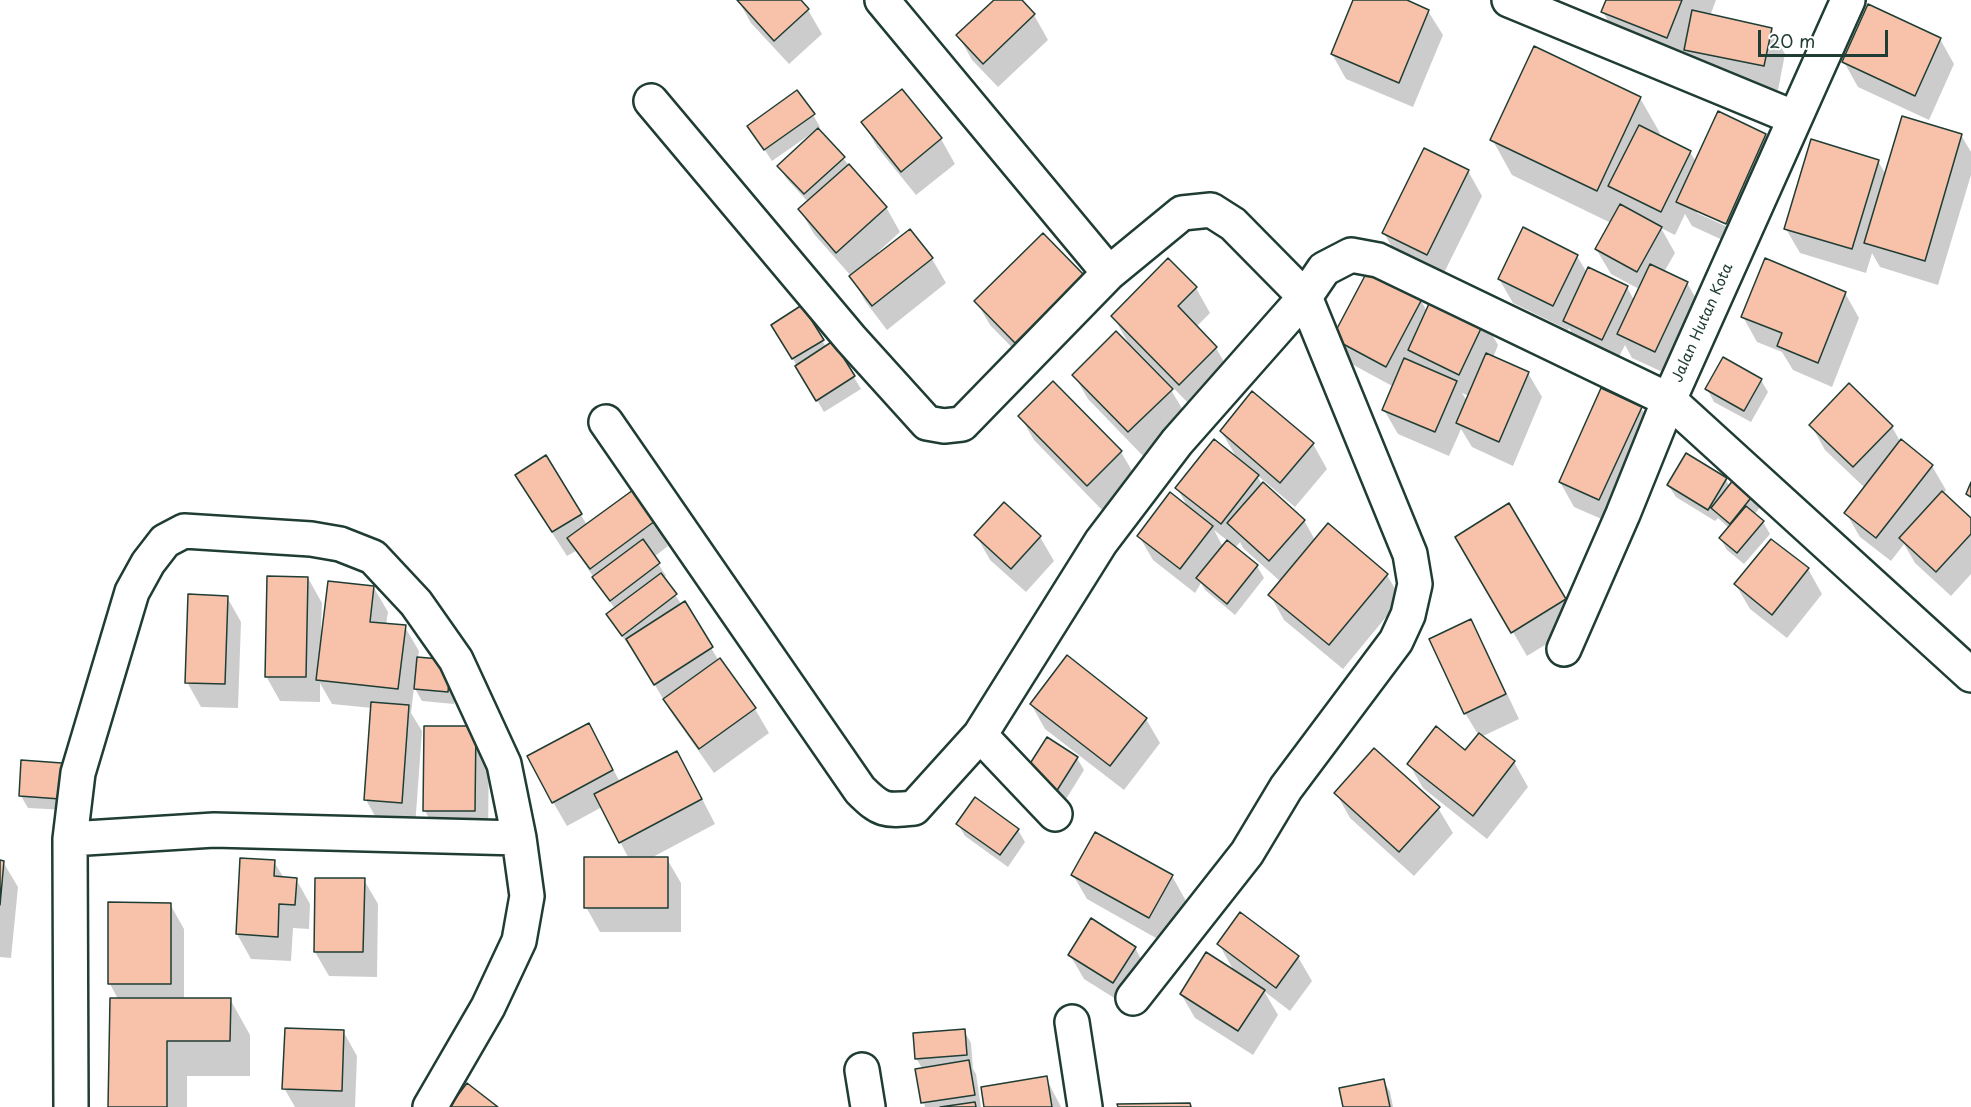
<!DOCTYPE html>
<html>
<head>
<meta charset="utf-8">
<style>
  body { margin:0 }
  #map { position:relative; width:1971px; height:1107px; overflow:hidden; background:#fff; font-family:"Playpen Sans",sans-serif }
  canvas { display:block }
  .scale { position:absolute; left:1758px; top:30px; width:130px; height:27px; box-sizing:border-box; border:3px solid #1f3d34; border-top:0; padding-left:8px; font-size:18px; line-height:21px; white-space:nowrap; color:#1f3d34; -webkit-text-stroke:4px #fff; paint-order:stroke }
</style>
</head>
<body>
<div id="map">
<canvas width="1971" height="1107"></canvas>
<div class="scale">20 m</div>
</div>
<script>
const ctx = document.querySelector('canvas').getContext('2d');
ctx.lineJoin = 'round';
function fill(path, color) {
  ctx.fillStyle = color;
  ctx.fill(path, 'evenodd');
}
function strokePath(path, color, width, dash) {
  ctx.strokeStyle = color;
  ctx.lineWidth = width;
  ctx.lineCap = dash ? 'butt' : 'round';
  ctx.setLineDash(dash || []);
  ctx.stroke(path);
}
function drawText(font, color, halo, rows, align = 'center') {
  ctx.font = font + ' "Playpen Sans",sans-serif';
  ctx.lineWidth = 4.5;
  ctx.setLineDash([]);
  ctx.textBaseline = 'middle';
  ctx.strokeStyle = halo;
  ctx.fillStyle = color;
  for (const [text, x, y, turn = 0] of rows) {
    ctx.save();
    ctx.translate(x, y);
    ctx.rotate((+turn || 0) * Math.PI / 180);
    ctx.textAlign = isNaN(turn) ? turn : align;
    if (halo) ctx.strokeText(text, 0, 0);
    ctx.fillText(text, 0, 0);
    ctx.restore();
  }
}
fill(new Path2D(`
  M738 0H799L808 10 822 34 789 64 751 23Z
  M996 0H1020L1034 15 1048 40 998 87 972 60 958 35Z
  M1354 0H1403L1428 11 1443 35 1413 107 1346 79 1332 54Z
  M1608 0H1716L1710 16 1771 29 1785 54 1778 90 1700 74 1623 48 1603 12Z
  M1940 39 1954 64 1929 120 1858 87 1844 62Z
  M902 91 941 139 955 164 916 195 877 147 863 122Z
  M1640 98 1660 133 1659 136 1690 152 1696 162 1765 135 1780 160 1740 248 1692 226 1685 214 1675 235 1661 228 1675 253 1664 272 1687 283 1701 307 1669 375 1632 358 1625 345 1616 363 1579 345 1569 328 1568 330 1513 303 1499 279 1577 256 1587 273 1627 287 1634 300 1639 289 1611 274 1596 249 1611 223 1512 175 1492 139ZM1697 209 1733 226 1732 229 1697 213Z
  M813 115 820 127 817 129 886 207 900 232 878 252 879 254 932 259 946 283 887 330 865 301 851 276 814 234 800 210 808 202 786 178 779 166 816 132 815 131 772 161 749 126Z
  M1961 135 1971 152V175L1938 285 1880 267 1872 253 1866 273 1800 253 1786 229 1878 161 1886 175Z
  M1468 171 1482 196 1441 279 1398 258 1384 233Z
  M1082 276 1097 300 1030 366 990 325 976 301Z
  M1196 288 1210 313 1196 327 1216 348 1230 372 1194 409 1131 345 1130 346 1113 316Z
  M1845 293 1859 318 1832 387 1793 370 1782 352 1757 342 1743 317Z
  M1421 300 1427 312 1484 321 1498 345 1493 358 1528 373 1542 397 1513 466 1472 447 1461 429 1449 456 1398 434 1384 410 1394 387 1348 362 1334 338ZM1462 393 1469 396 1467 401Z
  M802 307 826 347 833 343 861 389 824 412 773 325Z
  M1074 375 1171 390 1186 415 1143 456 1088 399Z
  M1761 380 1768 392 1751 422 1714 402 1707 389Z
  M1850 385 1892 427 1900 441 1932 466 1946 490 1943 494 1971 520V574L1951 596 1915 563 1904 544 1891 561 1860 537 1846 513 1865 488 1825 450 1811 425Z
  M1641 408 1655 432 1613 524 1574 507 1560 482Z
  M1020 416 1121 452 1135 476 1102 510 1034 440Z
  M1221 431 1313 444 1327 469 1295 507 1257 475 1262 485 1304 520 1315 540 1387 575 1401 599 1343 669 1284 620 1270 595 1281 582 1243 548 1240 542 1235 548 1257 566 1264 578 1235 615 1205 590 1201 583 1195 593 1153 560 1139 536 1189 509 1177 488 1238 460ZM1214 530 1228 541 1223 547Z
  M1686 456 1726 480 1730 487 1764 502 1754 515 1763 522 1770 534 1744 564 1727 550 1720 538 1729 528 1718 518 1715 521 1676 497 1668 485Z
  M546 458 587 525 654 521 668 546 654 557 666 576 663 578 682 605 684 604 719 661 755 709 769 733 714 773 669 709 632 646 630 647 615 627V609L576 551 567 556 531 500Z
  M1004 504 1040 537 1054 561 1026 592 990 560 976 535Z
  M1509 505 1579 624 1527 656 1457 537Z
  M1771 541 1808 569 1822 594 1787 638 1750 609 1736 585Z
  M308 578 322 603 321 630H323L374 588 388 612 386 625 405 627 419 651 418 658 457 673 454 704 422 701 414 687 411 713 422 731 415 827 380 825 366 800 372 708 332 704 320 683V702L280 701 266 676Z
  M227 597 241 622 238 708 201 707 187 682Z
  M1470 621 1484 645 1519 719 1481 737 1514 762 1528 787 1487 839 1423 788 1409 764 1466 752 1479 736 1465 713Z
  M1031 704 1146 719 1160 743 1124 790 1045 729Z
  M589 725 620 782 691 777 715 824 649 859H667L681 883V932H600L586 907 629 859 602 807 567 826 553 802Z
  M475 728 489 752 488 835H439L425 811Z
  M1077 758 1084 770 1063 804 1033 786Z
  M61 764 68 776 66 810 28 808 21 796Z
  M1336 793 1438 808 1453 833 1414 876 1350 818Z
  M958 824 1018 830 1025 842 1008 867 965 836Z
  M0 862H3L18 887 11 958 0 957Z
  M274 862 284 878 296 879 310 904 309 929 293 928 291 961 251 959 237 934Z
  M1073 875 1172 876 1186 901 1163 942 1087 899Z
  M364 880 378 904 377 977 329 976 315 952Z
  M170 904 184 929V999H230L250 1035V1076H187V1107H110L118 999 110 984Z
  M1219 944 1298 957 1312 981 1290 1011 1264 991 1278 1015 1253 1055 1195 1018 1181 994 1235 973Z
  M1135 948 1149 973 1127 1006 1084 979 1070 955Z
  M343 1031 357 1056 355 1107H295L284 1088Z
  M964 1031 971 1043 973 1069 976 1074 981 1107H925L917 1071 923 1070 916 1058Z
  M1046 1078 1061 1107H985Z
  M1383 1080 1390 1092 1393 1107H1345Z`), '#0003');
const building = new Path2D(`
  M737 0H801L809 9 774 41Z
  M994 0H1022L1035 14 983 64 956 35Z
  M1353 0H1407L1429 10 1399 83 1331 54Z
  M1606 0H1682L1667 38 1601 12Z
  M1868 4 1941 38 1915 96 1842 62Z
  M1692 10 1772 28 1764 66 1684 50Z
  M1534 46 1641 97 1597 191 1490 140Z
  M902 89 942 138 901 172 861 122Z
  M797 90 815 114 764 150 747 126Z
  M1718 111 1766 134 1726 224 1676 202Z
  M1902 116 1962 134 1925 261 1864 243Z
  M1639 125 1691 151 1661 212 1608 186Z
  M818 128 845 157 804 194 777 166Z
  M1811 139 1879 160 1852 249 1784 229Z
  M1424 148 1469 170 1427 255 1382 233Z
  M849 164 887 207 836 253 798 209Z
  M1620 204 1662 227 1637 272 1595 249Z
  M1523 227 1578 255 1553 306 1498 279Z
  M910 229 933 258 872 306 849 276Z
  M1043 233 1084 275 1015 343 974 301Z
  M1168 258 1197 287 1178 306 1217 347 1179 385 1111 316Z
  M1765 258 1846 292 1818 363 1777 346 1782 333 1741 317Z
  M1650 264 1688 282 1655 352 1617 334Z
  M1588 267 1628 286 1602 340 1563 321Z
  M1368 270 1422 299 1386 367 1332 338Z
  M1433 295 1485 320 1459 375 1408 350Z
  M802 305 824 340 792 359 771 325Z
  M1116 331 1173 389 1128 432 1072 375Z
  M833 341 855 376 816 401 795 366Z
  M1486 353 1529 372 1499 442 1456 423Z
  M1723 357 1762 379 1744 411 1705 389Z
  M1404 358 1457 381 1435 432 1382 410Z
  M1053 381 1122 451 1087 486 1018 416Z
  M1849 383 1893 426 1853 467 1809 425Z
  M1601 388 1642 407 1599 500 1559 482Z
  M1252 391 1314 443 1280 483 1220 431Z
  M1214 439 1259 475 1221 524 1175 488Z
  M1901 439 1933 465 1876 538 1844 513Z
  M1686 453 1727 478 1708 510 1667 485Z
  M546 455 582 514 552 532 515 475Z
  M1738 474 1758 489 1730 524 1711 508Z
  M1263 482 1305 520 1269 561 1227 523Z
  M1971 482V497L1966 494Z
  M633 490 655 521 590 569 567 538Z
  M1942 491 1971 518V534L1936 572 1899 538Z
  M1170 492 1213 526 1180 569 1137 536Z
  M1004 502 1041 536 1011 569 974 535Z
  M1509 503 1566 599 1511 633 1455 537Z
  M1746 506 1764 521 1737 553 1719 538Z
  M1328 523 1388 574 1329 645 1268 595Z
  M643 539 660 563 610 601 592 577Z
  M1771 539 1809 568 1772 615 1734 584Z
  M1227 540 1258 565 1227 604 1196 578Z
  M661 573 677 594 622 636 606 614Z
  M267 576 308 577 306 677H265Z
  M328 581 374 586 370 622 406 625 398 689 316 680Z
  M188 594 228 596 225 684 185 683Z
  M685 601 713 647 654 685 626 639Z
  M1471 619 1506 694 1464 714 1429 639Z
  M1067 655 1147 718 1110 766 1030 704Z
  M417 657 451 660 448 692 414 689Z
  M720 658 756 708 699 749 663 699Z
  M371 702 409 705 402 803 364 800Z
  M589 723 613 770 552 803 527 756Z
  M424 726H476L475 811H423Z
  M1436 726 1465 750 1479 733 1515 761 1473 816 1407 764Z
  M1047 737 1078 757 1056 792 1024 773Z
  M1374 748 1440 807 1399 852 1334 793Z
  M677 751 702 799 619 843 594 794Z
  M21 760 62 763 60 799 19 796Z
  M975 797 1019 829 1000 855 956 824Z
  M1095 832 1173 875 1149 918 1071 875Z
  M584 857H668V908H584Z
  M240 858 275 860 274 876 297 878 295 905 279 904 278 937 236 934Z
  M0 860 4 861 0 905Z
  M315 878H365L363 952H314Z
  M108 902 171 903V984H108Z
  M1240 912 1299 956 1276 988 1217 944Z
  M1091 918 1136 947 1113 983 1068 955Z
  M1206 952 1265 990 1238 1031 1180 994Z
  M110 998H231L230 1041H167V1107H108Z
  M285 1028 344 1030 342 1091 282 1089Z
  M965 1029 967 1055 915 1059 913 1033Z
  M969 1060 975 1095 921 1103 915 1069Z
  M1047 1076 1052 1107H984L981 1087Z
  M1384 1079 1390 1107H1343L1339 1088Z
  M467 1083 498 1107H449Z
  M975 1102 976 1107H940Z
  M1190 1103 1191 1107H1118L1117 1104Z`);
fill(building, '#f7c2a9');
strokePath(building, '#1f3d34', 1.5);
const minor = new Path2D(`
  M882 0 1109 273
  M1509 0 1795 118
  M651 101 851 339 927 423 944 426 962 424 1109 273 1182 213 1211 210 1233 224 1305 297 1410 554 1415 584 1408 615 1396 641 1286 788 1247 853 1133 998
  M606 422 860 790C881 811 885 811 914 808L980 735 1101 542 1177 442 1305 297 1324 269 1351 255 1378 260 1669 400 1971 675
  M1564 649 1623 514 1669 400 1848 0
  M980 735 1055 814
  M70 839 214 830 519 838
  M1072 1022 1085 1107
  M862 1070 868 1107
  M71 1107 70 839 78 773 132 592 148 563 165 541 184 531 311 539 340 544 373 557 416 603 456 660 504 764 519 838 527 896 519 941 488 1007 430 1107`);
strokePath(minor, '#1f3d34', 38);
strokePath(minor, '#fff', 33);
drawText('15px', '#1f3d34', '#fff', [
  ["Jalan Hutan Kota",1703,323,-66]
]);
</script>
</body>
</html>
